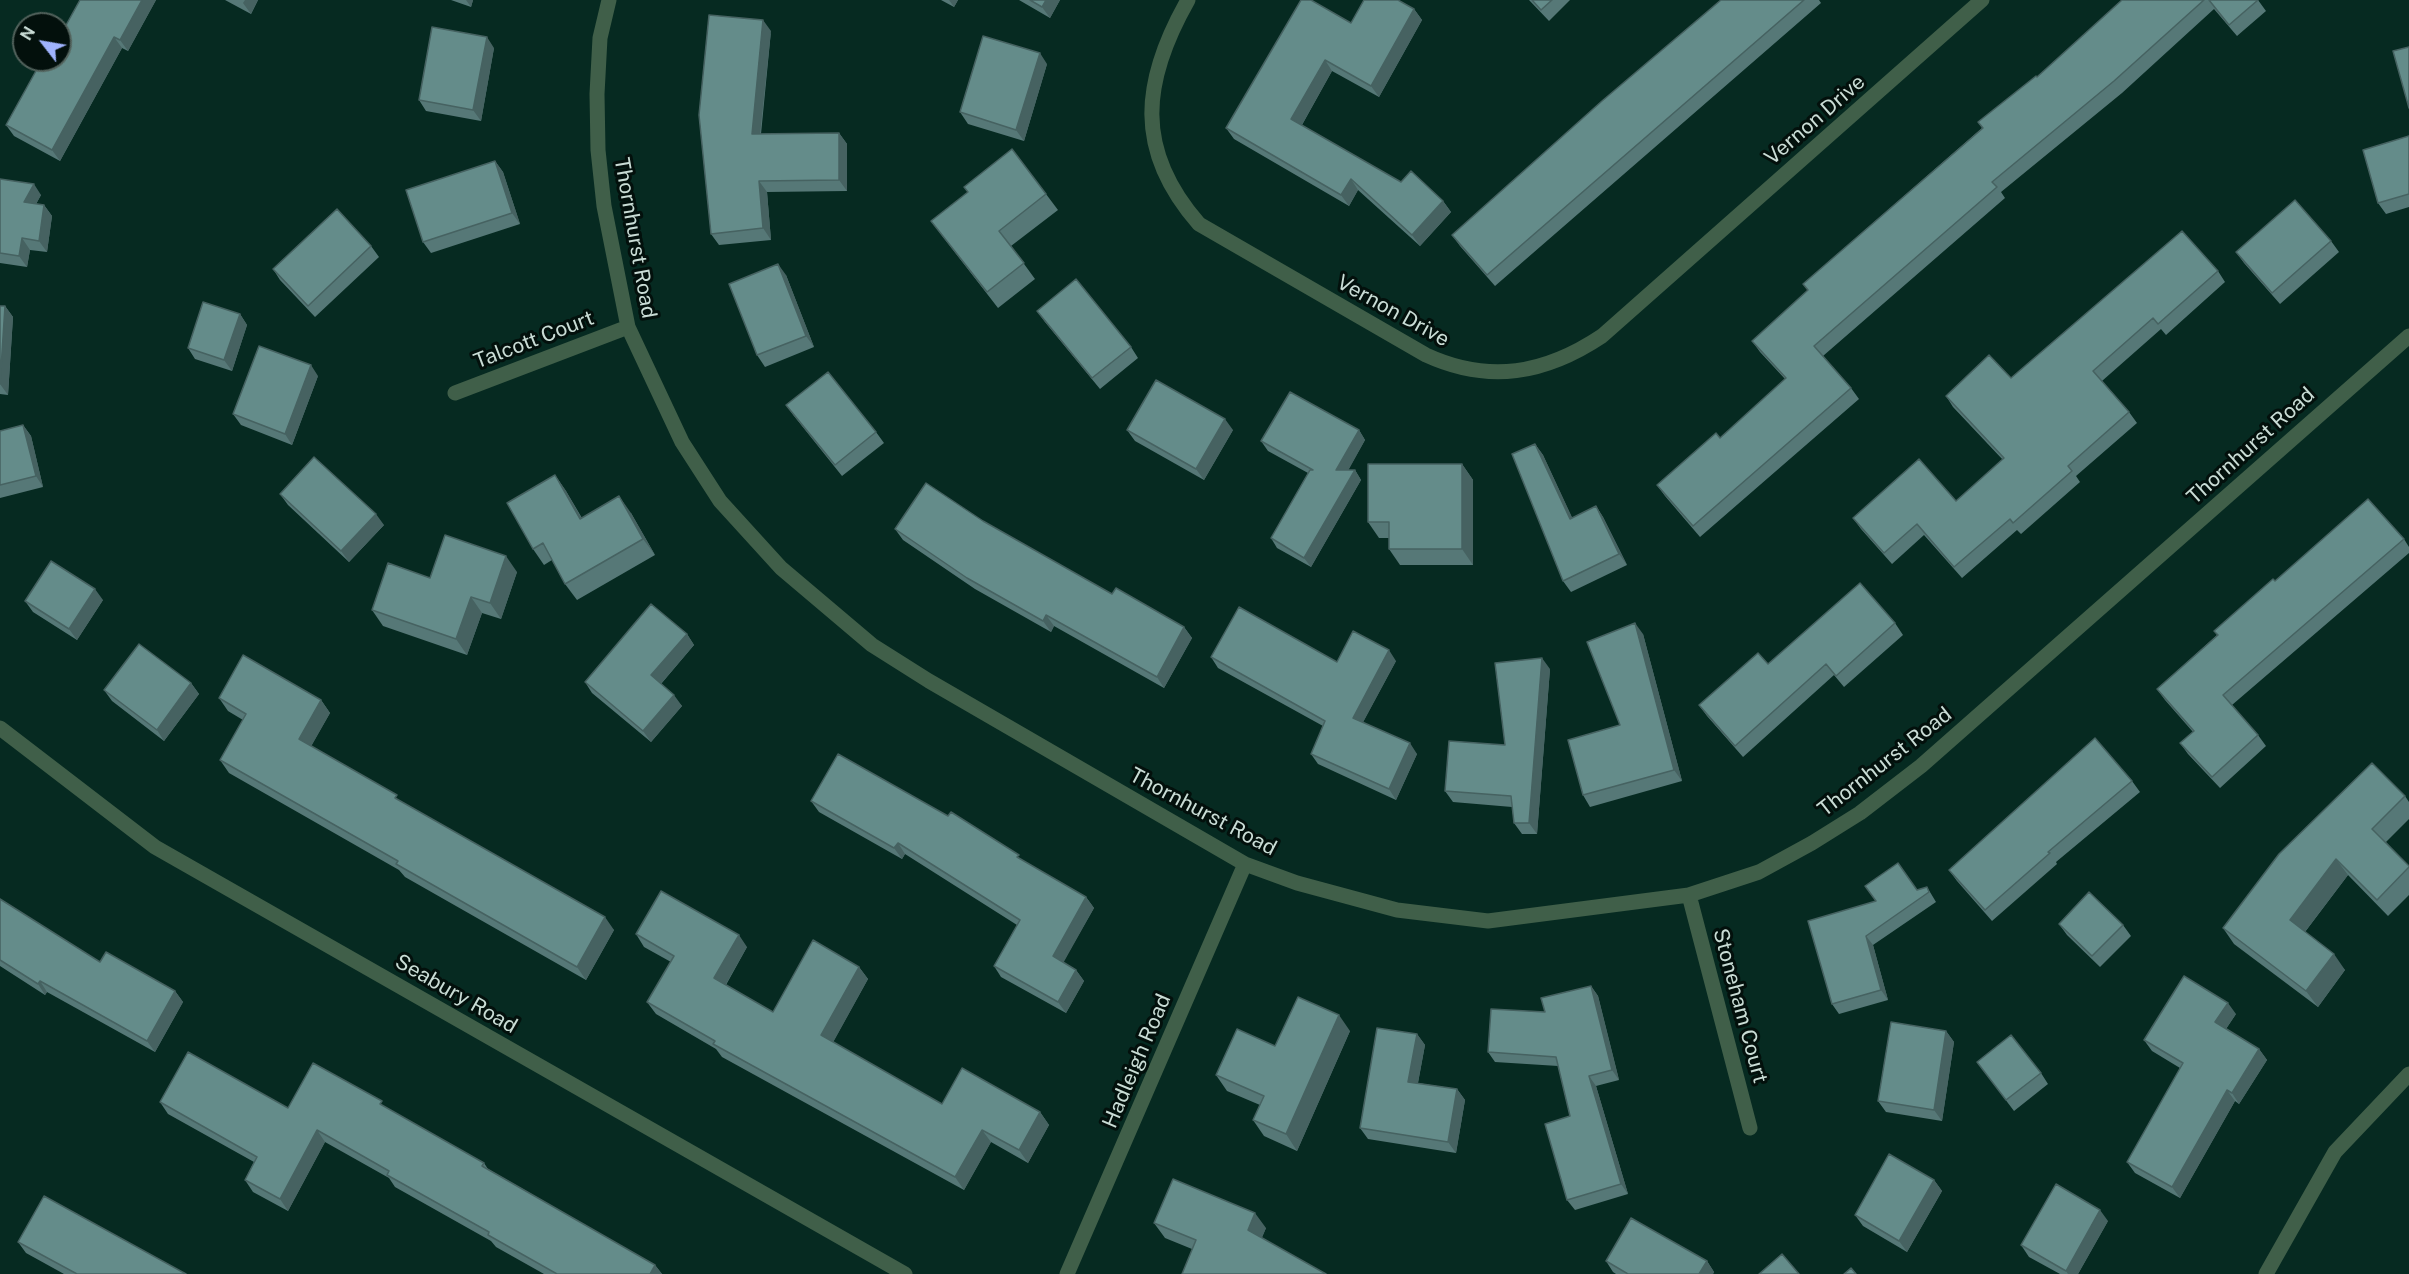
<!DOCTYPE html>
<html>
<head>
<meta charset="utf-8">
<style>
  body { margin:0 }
  #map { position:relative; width:2409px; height:1274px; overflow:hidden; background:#062a21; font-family:"Public Sans",sans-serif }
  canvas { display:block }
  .north { position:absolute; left:12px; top:12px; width:60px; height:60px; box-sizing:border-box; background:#03100c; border:2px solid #52625c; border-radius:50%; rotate:301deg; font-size:16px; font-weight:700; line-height:24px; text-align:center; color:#c9dcd5 }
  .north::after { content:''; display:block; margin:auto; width:21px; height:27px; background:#9fb3fd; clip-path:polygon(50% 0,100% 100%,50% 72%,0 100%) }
</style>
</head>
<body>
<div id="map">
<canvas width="2409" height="1274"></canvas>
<div class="north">N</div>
</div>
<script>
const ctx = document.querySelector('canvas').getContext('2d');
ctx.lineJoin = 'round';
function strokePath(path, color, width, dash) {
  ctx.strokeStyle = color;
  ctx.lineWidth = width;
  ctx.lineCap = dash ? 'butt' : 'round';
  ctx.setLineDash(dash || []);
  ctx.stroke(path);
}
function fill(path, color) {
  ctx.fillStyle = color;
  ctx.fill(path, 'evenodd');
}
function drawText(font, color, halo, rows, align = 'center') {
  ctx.font = font + ' "Public Sans",sans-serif';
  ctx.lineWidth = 6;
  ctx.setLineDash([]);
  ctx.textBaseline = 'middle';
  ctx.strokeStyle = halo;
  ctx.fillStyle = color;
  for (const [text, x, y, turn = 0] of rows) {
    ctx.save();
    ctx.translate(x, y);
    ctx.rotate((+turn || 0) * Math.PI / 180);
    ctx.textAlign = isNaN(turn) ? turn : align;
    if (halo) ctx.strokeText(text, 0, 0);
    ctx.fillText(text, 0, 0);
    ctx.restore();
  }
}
strokePath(new Path2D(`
  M609 0 600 38 597 94 598 150 604 206 628 327 682 442 720 501 781 568 872 645 929 681 1245 864 1297 883 1397 910 1488 921 1689 895 1759 872 1812 843 1860 813 1921 766 2409 336
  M1188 0C1142 81 1134 150 1199 224L1426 355C1489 384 1545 374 1602 336L1982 0
  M455 393 628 327
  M0 728 155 847 905 1274
  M1689 895 1750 1128
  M1067 1274 1245 864
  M2266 1274 2335 1152 2409 1074`), '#405f49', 15);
fill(new Path2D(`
  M80 0H156L128 51 122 48 60 161 14 136 6 125 60 60Z
  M225 0H258L251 14Z
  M451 0H473L471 7Z
  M941 0H958L954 7Z
  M1019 0H1060L1050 18Z
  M1529 0H1570L1549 21Z
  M1721 0H1819L1821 3 1495 286 1460 246 1452 235Z
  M2122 0H2258L2266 11 2237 36 2214 9 2122 93 2001 192 2005 198 1823 356 1851 388 1859 399 1700 537 1665 496 1657 485 1720 438 1785 379 1760 352 1752 341 1808 291 1803 284 1982 128 1978 122 2037 77Z
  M1414 9 1422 20 1379 97 1332 71 1302 125 1401 182 1443 201 1451 212 1420 246 1358 190 1349 206 1234 139 1226 128 1351 23Z
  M771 31 761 134 839 133 847 144V191L767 192 771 240 719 245 711 234Z
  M494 48 481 121 426 111 419 100Z
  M1047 64 1024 141 968 124 960 112Z
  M2409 136V207L2386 214 2378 203Z
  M495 161 503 172 520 224 431 253 423 242Z
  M0 179 41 195 36 204 44 205 52 216 47 252 30 250 27 267 0 263Z
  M1046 194 1058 210 1011 246 1035 279 998 308 943 237 931 221Z
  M2331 241 2339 252 2280 304 2244 263 2236 252Z
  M371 246 379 257 315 317 280 280 273 269Z
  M2218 271 2225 282 2166 335 2161 329 2102 381 2129 412 2137 423 2076 476 2080 482 2021 534 2017 530 1962 578 1924 535 1892 564 1861 529 1853 518 1956 501 2003 460 1953 407 1946 396 2011 378Z
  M786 275 814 347 765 367 757 355Z
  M0 306H5L13 317 8 395 0 394Z
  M1037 311 1131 347 1138 358 1100 389 1045 322Z
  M240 314 247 325 232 371 195 359 188 348Z
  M318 376 292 445 241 425 233 414Z
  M786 405 876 432 884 443 842 476 794 416Z
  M23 425 31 436 43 487 0 498V431Z
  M1127 430H1233L1204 480 1135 441Z
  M1359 430 1365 440 1348 470H1355L1361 480 1311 567 1277 548 1271 538 1308 473 1268 451 1261 441Z
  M1535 444 1543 455 1572 518 1596 506 1603 517 1627 565 1571 592 1563 581Z
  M1462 464 1473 480V565H1400L1389 549V538H1379L1368 522Z
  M555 475 566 491 582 518 631 513 655 555 577 600 565 584 552 560 544 565 533 549Z
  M280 494 384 525 349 562 288 505Z
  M983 521 1112 594 1184 627 1192 638 1164 688 1054 626 1051 632 975 589 903 540 895 529Z
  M2404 539 2409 547V553L2232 705 2258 735 2266 746 2220 788 2188 754 2180 743 2193 732 2165 700 2157 689 2217 635 2214 631 2275 581Z
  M517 572 501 619 482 613 467 655 383 626 372 610 430 578Z
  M103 600 77 640 33 612 25 601Z
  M1895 623 1903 635 1844 687 1834 675 1743 757 1707 716 1699 705 1768 664Z
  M687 634 694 645 661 684 682 706 651 742 592 693 585 682Z
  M1643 634 1682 781 1590 807 1583 795 1620 725Z
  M1211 657 1337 662 1396 661 1363 722 1417 754 1396 800 1318 764 1311 754 1323 726 1218 668Z
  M1550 669 1537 834H1522L1514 823 1512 807 1453 802 1445 791 1505 745Z
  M191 683 199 694 164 741 112 701 104 690Z
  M219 698 321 700 330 713 311 746 402 802 614 930 586 980 405 877 399 870 229 773 220 760 243 720 228 711Z
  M2132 781 2140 792 2056 862 2057 864 1992 921 1957 881 1949 870Z
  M2405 796 2409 802V819L2386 842 2409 866V895L2388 916 2348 875 2305 932 2345 970 2318 1007 2234 944 2223 928Z
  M811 801 1023 861 1086 897 1094 908 1063 962 1076 970 1084 981 1066 1013 1001 977 994 966 1017 925 905 854 902 859 819 812Z
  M1927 887 1936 902 1873 945 1888 1000 1839 1014 1832 1004 1808 921Z
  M0 899 100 962 175 991 183 1002 155 1052 47 992 45 995 0 966Z
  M2059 924 2123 925 2131 936 2100 967 2067 935Z
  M636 934 747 947 726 985 773 1012 859 967 868 979 833 1042 942 1104 1040 1112 1049 1125 1028 1163 991 1142 964 1190 722 1057 716 1049 656 1014 647 1002 671 962 644 947Z
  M1591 986 1598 996 1619 1080 1596 1086 1628 1194 1575 1210 1567 1200 1570 1116 1558 1066 1495 1062 1488 1052Z
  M2236 1014 2226 1029 2259 1049 2267 1060 2239 1104 2235 1101 2180 1198 2135 1173 2127 1162 2180 1068 2152 1051 2144 1040Z
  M1350 1031 1297 1151 1264 1136 1253 1120 1260 1105 1227 1091 1216 1075 1275 1046Z
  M1946 1031 1954 1042 1942 1121 1886 1112 1878 1101Z
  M1417 1034 1425 1045 1418 1083 1457 1089 1465 1100 1456 1153 1368 1139 1360 1128Z
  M1977 1062 2041 1073 2048 1084 2014 1111Z
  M160 1102 288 1108 387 1109 484 1163 488 1169 655 1265 662 1274H544L496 1247 491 1241 395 1187 389 1178 325 1142 288 1211 253 1192 245 1180 254 1162 168 1114Z
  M1934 1180 1942 1191 1907 1252 1863 1226 1855 1215Z
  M2108 1221 2078 1274H2060L2029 1257 2021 1245Z
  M1154 1223 1266 1228 1262 1237 1192 1249 1165 1238Z
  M18 1242 186 1274H64L26 1253Z
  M1606 1261H1707L1714 1272 1713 1274H1616L1613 1272Z`), '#567877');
fill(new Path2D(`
  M142 0H156L128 51 120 40Z
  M245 0H258L251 14 243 3Z
  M466 0H473L471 7Z
  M949 0H958L954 7Z
  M1046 0H1060L1050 18 1042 7Z
  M1414 9 1422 20 1379 97 1371 86Z
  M763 20 771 31 759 145 752 134Z
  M114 37 122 48 60 161 52 150Z
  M487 37 494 48 481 121 473 110Z
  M1040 53 1047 64 1024 141 1016 130Z
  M1325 60 1332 71 1299 130 1291 119Z
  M839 133 847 144V191L839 180Z
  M495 161 503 172 520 224 512 213Z
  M1351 179 1358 190 1349 206 1341 195Z
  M759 181 767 192 771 240 763 228Z
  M34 184 41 195 31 213 24 202Z
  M1443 201 1451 212 1420 246 1412 235Z
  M44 205 52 216 47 252 39 241Z
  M22 238 30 250 27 267 19 256Z
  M778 264 786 275 814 347 806 336Z
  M5 306 13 317 8 395 0 384Z
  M240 314 247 325 232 371 224 360Z
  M311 365 318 376 292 445 285 434Z
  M1225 419 1233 430 1204 480 1196 469Z
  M23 425 31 436 43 487 36 476Z
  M1359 430 1365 440 1343 480 1336 470Z
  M1535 444 1543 455 1578 530 1570 519Z
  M1462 464 1473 480V565L1462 549Z
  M1355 470 1361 480 1311 567 1304 558Z
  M555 475 566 491 591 535 580 519Z
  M619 496 631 513 655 555 643 539Z
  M1596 506 1603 517 1627 565 1619 554Z
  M376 514 384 525 349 562 341 551Z
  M506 556 517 572 501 619 490 603Z
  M95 589 103 600 77 640 69 629Z
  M471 597 482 613 467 655 456 639Z
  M1046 615 1054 626 1051 632 1043 621Z
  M1635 623 1643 634 1682 781 1674 770Z
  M1184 627 1192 638 1164 688 1157 677Z
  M687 634 694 645 659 686 651 675Z
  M1389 650 1396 661 1360 728 1353 718Z
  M1542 658 1550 669 1537 834 1529 823Z
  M191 683 199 694 164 741 157 730Z
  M674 695 682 706 651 742 643 731Z
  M321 700 330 713 308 752 299 739Z
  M1410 743 1417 754 1396 800 1389 789Z
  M898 843 905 854 902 859 894 848Z
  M2336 859 2348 875 2301 937 2290 920Z
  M1086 897 1094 908 1061 967 1053 956Z
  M605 917 614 930 586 980 577 967Z
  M739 935 747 947 722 991 714 978Z
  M1866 936 1873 945 1888 1000 1881 990Z
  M2334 954 2345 970 2318 1007 2306 991Z
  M859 967 868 979 830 1048 821 1035Z
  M1076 970 1084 981 1066 1013 1058 1002Z
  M40 981 47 992 45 995 38 984Z
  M1591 986 1598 996 1619 1080 1612 1070Z
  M175 991 183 1002 155 1052 147 1041Z
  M2228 1003 2236 1014 2223 1033 2215 1022Z
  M1339 1015 1350 1031 1297 1151 1286 1134Z
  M1946 1031 1954 1042 1942 1121 1934 1110Z
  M1417 1034 1425 1045 1416 1093 1408 1082Z
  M2259 1049 2267 1060 2239 1104 2232 1093Z
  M1589 1076 1596 1086 1628 1194 1621 1184Z
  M1457 1089 1465 1100 1456 1153 1448 1142Z
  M2227 1090 2235 1101 2180 1198 2172 1187Z
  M1040 1112 1049 1125 1028 1163 1019 1150Z
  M317 1130 325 1142 288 1211 280 1199Z
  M982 1130 991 1142 964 1190 955 1177Z
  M1934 1180 1942 1191 1907 1252 1899 1241Z
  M2100 1210 2108 1221 2078 1274H2068L2066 1271Z
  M1255 1213 1266 1228 1259 1245 1248 1230Z
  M1707 1261 1714 1272 1713 1274H1699Z
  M655 1265 662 1274H650Z`), '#466261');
const building = new Path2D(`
  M80 0H142L120 40 114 37 52 150 6 125 42 60H60V36Z
  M1030 0H1046L1042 7Z
  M1301 0H1311L1351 23 1364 0H1398L1414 9 1371 86 1325 60 1291 119 1401 182 1411 171 1443 201 1412 235 1351 179 1341 195 1226 128Z
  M1532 0H1552L1541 10Z
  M1721 0H1804L1487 275 1452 235 1602 101Z
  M2122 0H2204L2114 81 1992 182 1997 187 1814 346 1851 388 1693 526 1657 485 1716 433 1720 438 1786 378 1752 341 1808 290 1803 284 1983 128 1978 122 2036 76 2037 77Z
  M2209 0H2258L2229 25Z
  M709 15 763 20 752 134 839 133V180L759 181 763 228 711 234 699 115Z
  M432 27 487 37 473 110 419 100Z
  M983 36 1040 53 1016 130 960 112Z
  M2409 47V108L2393 51Z
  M2409 136V194L2378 203 2363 150Z
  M1012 149 1046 194 999 231 1024 263 987 292 931 221 968 192 964 187Z
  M495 161 512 213 423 242 406 190Z
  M0 179 34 184 24 202 44 205 39 241 22 238 19 256 0 253Z
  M2295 200 2331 241 2272 293 2236 252Z
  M337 209 371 246 308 306 273 269Z
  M2182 231 2218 271 2158 324 2153 318 2093 371 2129 412 2068 466 2072 471 2013 523 2010 519 1954 567 1917 524 1884 553 1853 518 1919 459 1956 501 2004 458 1946 396 1989 355 2011 378Z
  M778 264 806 336 757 355 729 284Z
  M1076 279 1131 347 1092 378 1037 311Z
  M203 302 240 314 224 360 188 348Z
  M0 306H5L0 384Z
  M259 346 311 365 285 434 233 414Z
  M828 372 876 432 835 465 786 405Z
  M1156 380 1225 419 1196 469 1127 430Z
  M1290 392 1359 430 1336 470H1355L1304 558 1271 538 1310 470H1313L1261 441Z
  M23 425 36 476 0 485V431Z
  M1535 444 1570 519 1596 506 1619 554 1563 581 1512 454Z
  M314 457 376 514 341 551 280 494Z
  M1368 464H1462V549H1389V522H1368Z
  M555 475 580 519 619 496 643 539 565 584 543 543 533 549 507 503Z
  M926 483 983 521 1112 594 1116 588 1184 627 1157 677 1046 615 1043 621 967 578 895 529Z
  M2368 499 2404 539 2223 695 2258 735 2212 777 2180 743 2194 731 2157 689 2218 635 2214 631 2273 579 2275 581Z
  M445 535 506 556 490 603 471 597 456 639 372 610 388 563 430 578Z
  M51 561 95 589 69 629 25 601Z
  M1860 583 1895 623 1836 676 1826 664 1735 746 1699 705 1758 653 1768 664Z
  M651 604 687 634 651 675 674 695 643 731 585 682Z
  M1239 607 1337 662 1353 631 1389 650 1353 718 1410 743 1389 789 1311 754 1325 721 1211 657Z
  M1635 623 1674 770 1583 795 1568 740 1620 725 1587 642Z
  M139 644 191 683 157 730 104 690Z
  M243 655 321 700 299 739 397 795 395 798 605 917 577 967 396 864 398 861 220 760 246 714 219 698Z
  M1542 658 1529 823H1514L1511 796 1445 791 1449 741 1505 745 1495 663Z
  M2095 738 2132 781 2048 852 2050 853 1985 910 1949 870Z
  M838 754 948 816 951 812 1019 855 1017 857 1086 897 1053 956 1076 970 1058 1002 994 966 1020 920 898 843 894 848 811 801Z
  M2372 763 2405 796 2372 829 2409 866V867L2377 900 2336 859 2290 920 2334 954 2306 991 2223 928 2279 854Z
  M1898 863 1917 890 1927 887 1929 892 1866 936 1881 990 1832 1004 1808 921 1876 901 1865 886Z
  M661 891 739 935 714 978 773 1012 813 940 859 967 821 1035 942 1104 962 1068 1040 1112 1019 1150 982 1130 955 1177 713 1044 715 1041 647 1002 674 956 636 934Z
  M2089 892 2123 925 2092 956 2059 924Z
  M0 899 100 962 106 952 175 991 147 1041 40 981 38 984 0 960Z
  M2184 976 2228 1003 2215 1022 2259 1049 2232 1093 2227 1090 2172 1187 2127 1162 2183 1063 2144 1040Z
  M1591 986 1612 1070 1589 1076 1621 1184 1567 1200 1545 1124 1570 1116 1556 1057 1488 1052 1491 1009 1545 1012 1541 998Z
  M1298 997 1339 1015 1286 1134 1253 1120 1264 1096 1216 1075 1237 1029 1275 1046Z
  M1891 1022 1946 1031 1934 1110 1878 1101Z
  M1377 1028 1417 1034 1408 1082 1457 1089 1448 1142 1360 1128Z
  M2011 1035 2041 1073 2006 1100 1977 1062Z
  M188 1052 288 1108 313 1063 382 1101 380 1104 484 1163 482 1166 655 1265 650 1274H557L488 1235 489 1232 387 1175 389 1171 317 1130 280 1199 245 1180 257 1157 160 1102Z
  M1889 1154 1934 1180 1899 1241 1855 1215Z
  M1173 1179 1255 1213 1248 1230 1326 1274H1182L1196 1240 1154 1223Z
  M2056 1184 2100 1210 2066 1271 2021 1245Z
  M44 1196 186 1274H77L18 1242Z
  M1631 1218 1707 1261 1699 1274H1628L1606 1261Z
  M1782 1254 1799 1274H1759Z
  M1851 1268 1856 1274H1844Z`);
fill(building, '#648c8a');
strokePath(building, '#466261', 1.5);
drawText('21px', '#c9dcd5', '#03100c', [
  ["Vernon Drive",1815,120,-41],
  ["Thornhurst Road",635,238,80],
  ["Vernon Drive",1393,311,29],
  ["Talcott Court",534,340,-21],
  ["Thornhurst Road",2251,446,-42],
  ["Thornhurst Road",1885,762,-38],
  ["Thornhurst Road",1203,812,28],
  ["Seabury Road",456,994,30],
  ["Stoneham Court",1740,1006,75],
  ["Hadleigh Road",1137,1061,-67]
]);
</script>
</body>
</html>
